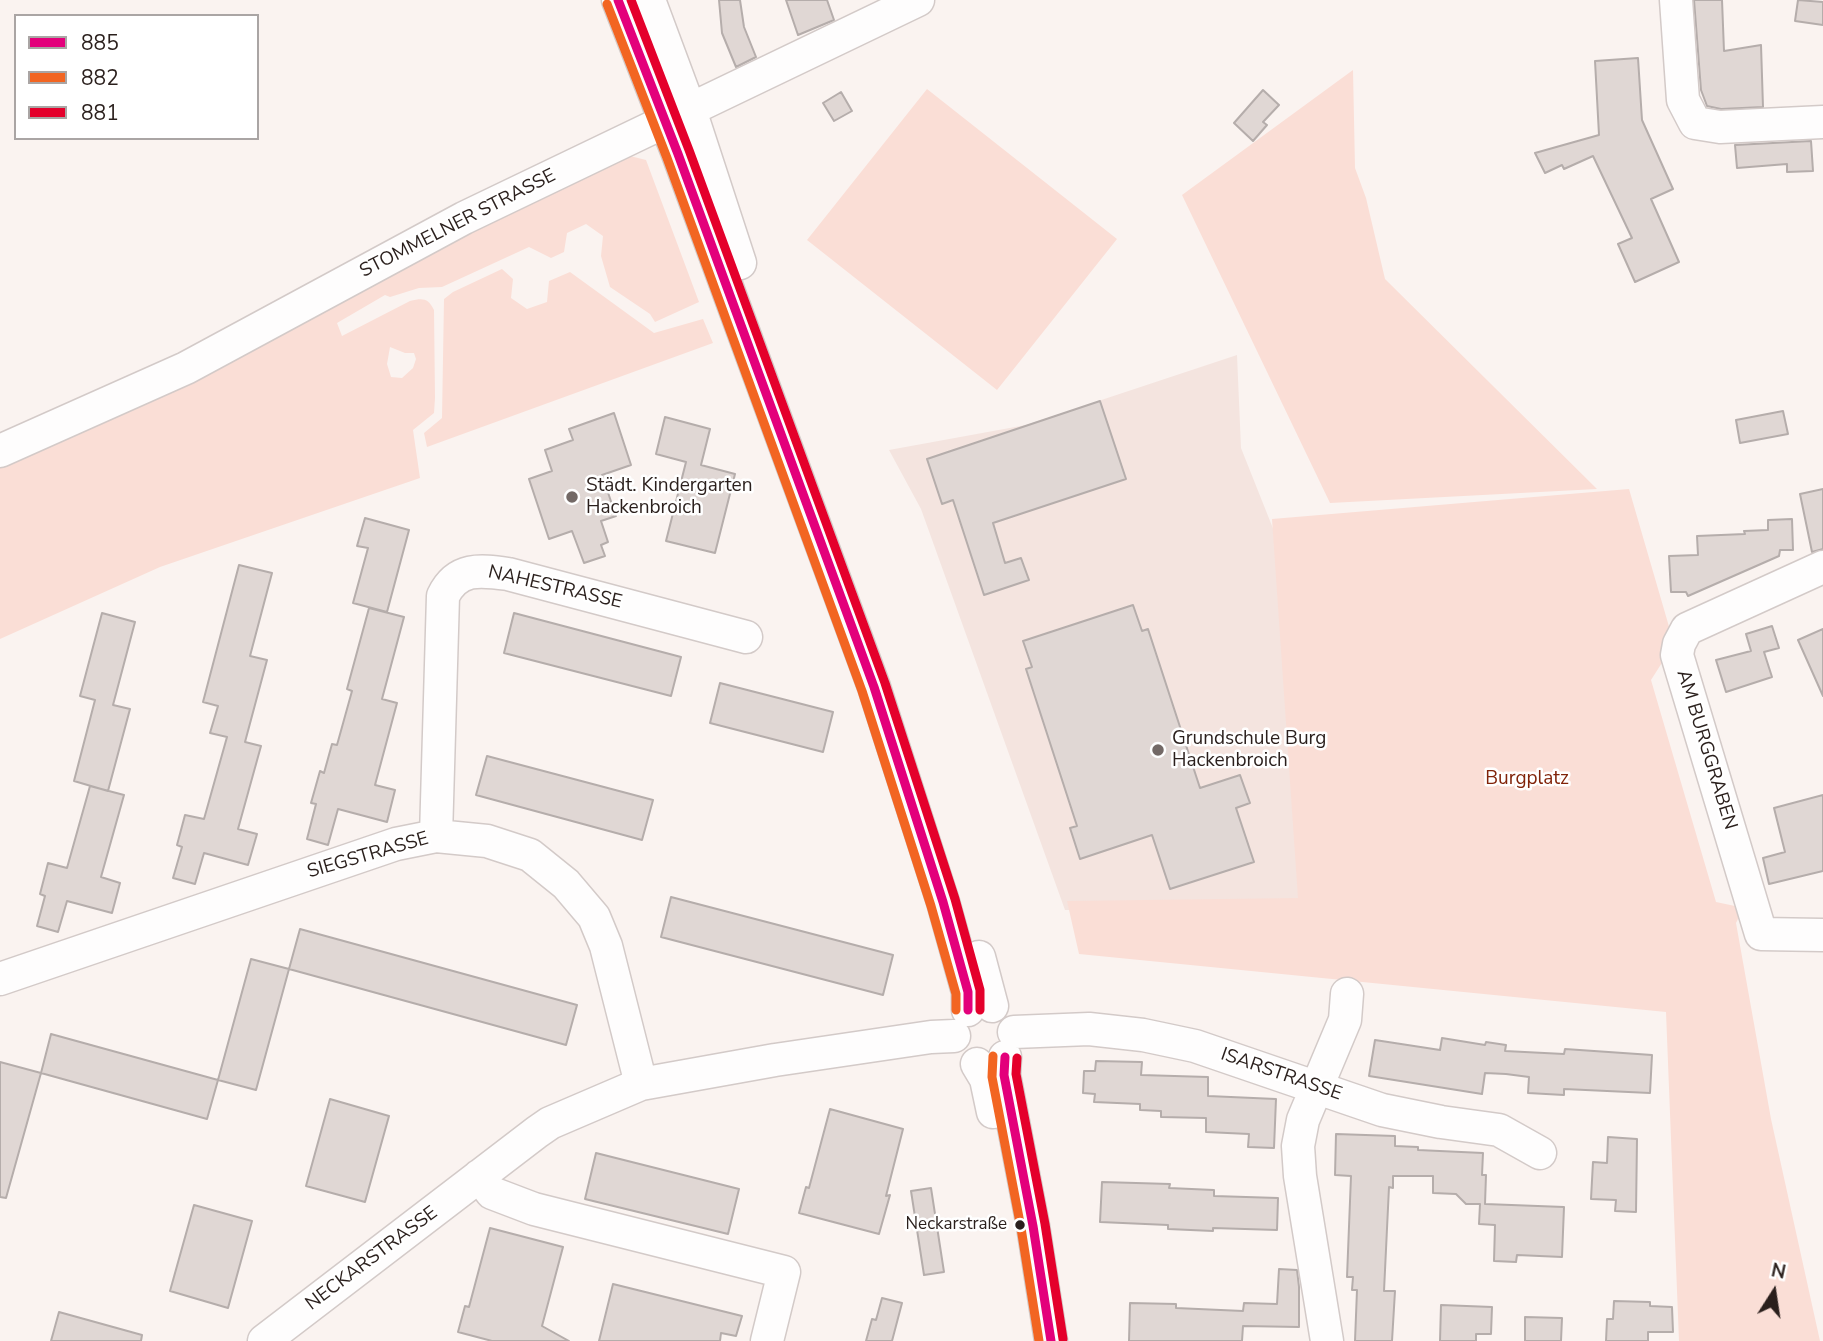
<!DOCTYPE html>
<html>
<head>
<meta charset="utf-8">
<style>
  body { margin:0 }
  #map { position:relative; width:1823px; height:1341px; overflow:hidden; background:#faf3f0; font-family:"Nunito Sans",sans-serif }
  canvas { display:block }
  .legend { position:absolute; left:14px; top:14px; width:245px; height:126px; box-sizing:border-box; background:#fff; border:2px solid #aaa5a4; margin:0; padding:9px 12px; list-style:none; font-size:21px; color:#2a1f1c }
  .legend li { display:flex; align-items:center; gap:14px; height:35px }
  .legend b { width:35px; border:2px solid #aaa5a4 }
  .north { position:absolute; left:1739px; top:1257px; width:70px; height:70px; -webkit-text-stroke:5px #fff; paint-order:stroke; rotate:12deg; font-size:19px; font-weight:700; line-height:28px; text-align:center; color:#2a1f1c }
  .north::after { content:''; display:block; margin:auto; width:24px; height:32px; background:#2a1f1c; clip-path:polygon(50% 0,100% 100%,50% 72%,0 100%) }
</style>
</head>
<body>
<div id="map">
<canvas width="1823" height="1341"></canvas>
<ul class="legend">
<li><b style="height:9px;background:#e3007b"></b>885</li>
<li><b style="height:9px;background:#f26522"></b>882</li>
<li><b style="height:9px;background:#e4002b"></b>881</li>
</ul>
<div class="north">N</div>
</div>
<script>
const ctx = document.querySelector('canvas').getContext('2d');
ctx.lineJoin = 'round';
function fill(path, color) {
  ctx.fillStyle = color;
  ctx.fill(path, 'evenodd');
}
function strokePath(path, color, width, dash) {
  ctx.strokeStyle = color;
  ctx.lineWidth = width;
  ctx.lineCap = dash ? 'butt' : 'round';
  ctx.setLineDash(dash || []);
  ctx.stroke(path);
}
function drawText(font, color, halo, rows, align = 'center') {
  ctx.font = font + ' "Nunito Sans",sans-serif';
  ctx.lineWidth = 5;
  ctx.setLineDash([]);
  ctx.textBaseline = 'middle';
  ctx.strokeStyle = halo;
  ctx.fillStyle = color;
  for (const [text, x, y, turn = 0] of rows) {
    ctx.save();
    ctx.translate(x, y);
    ctx.rotate((+turn || 0) * Math.PI / 180);
    ctx.textAlign = isNaN(turn) ? turn : align;
    if (halo) ctx.strokeText(text, 0, 0);
    ctx.fillText(text, 0, 0);
    ctx.restore();
  }
}
fill(new Path2D(`
  M1237 355 1241 448 1276 536 1322 911 1065 910 921 509 889 450 1026 425Z`), '#f4e4df');
fill(new Path2D(`
  M1353 70 1355 168 1366 198 1385 279 1597 489 1330 503 1182 195Z
  M927 89 1117 239 997 390 807 240Z
  M626 155 646 160 699 302 655 322 650 314 610 287 601 256 603 236 586 224 567 233 564 252 551 258 529 247 442 287 419 288 390 297 385 295 337 323 342 336 410 301C423 298 428 298 434 310L435 398 434 413 413 430 420 478 160 567 0 639V466L439 241ZM390 347 405 353H414L416 359 413 368 402 378 391 377 387 364Z
  M502 269 513 279 511 298 527 309 547 302 549 281 570 272 654 333 703 319 713 343 427 447 424 433 442 418 444 299 453 292Z
  M1629 489 1670 630 1665 658 1651 680 1716 902 1735 906 1740 915 1736 923 1771 1119 1820 1341H1679L1666 1012 1079 954 1067 901 1298 898 1272 519Z`), '#faded6');
const building = new Path2D(`
  M719 0H740L744 27 756 57 736 67 722 33Z
  M786 0H827L834 20 798 35Z
  M1694 0H1722L1724 51 1761 45 1763 107 1721 109 1707 106 1701 90Z
  M1798 0 1823 2V25L1795 21Z
  M1638 58 1642 120 1673 189 1651 199 1679 262 1635 282 1618 244 1632 238 1593 156 1564 169 1562 165 1545 173 1535 153 1599 135 1595 61Z
  M1263 90 1279 105 1263 122 1267 125 1253 141 1234 123Z
  M841 92 852 111 834 121 823 103Z
  M1811 141 1813 171 1787 172V164L1737 168 1735 145Z
  M1100 401 1126 479 993 523 1005 563 1021 558 1029 580 984 595 953 500 942 504 927 459Z
  M1783 411 1788 434 1740 443 1736 420Z
  M614 413 631 465 602 475 616 516 601 521 608 542 601 545 605 556 584 563 572 531 549 539 529 479 552 471 545 450 573 440 569 429Z
  M665 417 710 429 701 465 735 474 715 553 666 541 686 462 656 454Z
  M1823 489V549L1812 552 1800 494Z
  M365 518 409 530 387 612 353 603 368 548 357 546Z
  M1792 519 1793 550H1780L1779 556 1688 596 1686 592H1671L1669 556 1698 555 1697 536 1745 534 1744 531 1768 530V520Z
  M239 565 272 573 250 656 267 660 245 742 261 746 238 829 257 834 248 865 204 853 195 884 173 878 182 847 177 845 185 815 204 819 227 737 210 733 218 706 203 702Z
  M1133 605 1142 631 1148 629 1200 788 1240 775 1250 803 1236 808 1254 862 1170 889 1152 835 1080 859 1070 828 1077 826 1026 669 1032 667 1023 641Z
  M369 608 404 617 382 699 397 703 375 785 395 790 387 822 338 809 328 845 307 839 316 804 311 803 320 771 324 773 332 744 337 745 352 691 347 689Z
  M102 613 135 622 113 705 130 709 108 791 74 781 95 700 80 696Z
  M514 613 681 657 671 696 504 653Z
  M1772 626 1779 648 1764 652 1772 677 1726 692 1716 660 1751 651 1746 634Z
  M1823 629V696L1798 640Z
  M720 683 833 712 823 752 710 723Z
  M487 756 653 800 642 840 476 795Z
  M90 786 124 795 101 877 120 883 112 913 67 901 58 932 37 926 45 896 40 894 48 863 67 868Z
  M1823 795V871L1769 884 1763 858 1785 852 1774 808Z
  M671 897 893 955 883 995 661 937Z
  M300 929 577 1005 566 1045 289 969Z
  M251 959 289 969 256 1090 218 1080Z
  M51 1034 218 1080 207 1119 41 1073Z
  M1442 1038 1485 1045 1486 1042 1506 1045 1505 1051 1564 1054 1565 1049 1652 1055 1650 1093 1564 1089V1095L1528 1093 1529 1077 1506 1074 1485 1073 1482 1094 1369 1076 1375 1040 1440 1050Z
  M1096 1061 1142 1062 1141 1075 1208 1077V1096L1276 1099 1274 1148 1248 1147 1249 1134 1206 1132V1118L1161 1117V1111L1140 1110V1104L1094 1102 1095 1094 1083 1093 1084 1071H1095Z
  M0 1062 41 1073 6 1198 0 1197Z
  M330 1099 389 1116 365 1202 306 1186Z
  M830 1109 903 1129 886 1196 890 1195 879 1234 799 1213 806 1187 809 1188Z
  M1336 1134 1395 1136V1146L1418 1147V1150L1483 1153 1482 1175H1486L1485 1204 1564 1207 1562 1257 1517 1255 1516 1262 1494 1261 1495 1225 1479 1224 1480 1204H1466L1456 1194 1433 1193V1176H1393V1188L1389 1187 1384 1291H1395L1392 1341H1355L1357 1290H1352L1353 1277H1347L1351 1176 1335 1175Z
  M1608 1137 1637 1139 1636 1212 1615 1211 1616 1200 1591 1199 1593 1162 1607 1163Z
  M596 1153 739 1189 728 1234 585 1199Z
  M1102 1182 1170 1184 1169 1188 1214 1190V1196L1278 1198 1277 1230 1213 1228V1231L1168 1229V1225L1100 1222Z
  M931 1188 944 1272 924 1275 911 1191Z
  M194 1205 252 1221 228 1308 170 1291Z
  M490 1228 563 1247 542 1326 569 1341H492L458 1332 465 1306 469 1307Z
  M1279 1269 1297 1270 1299 1287V1327L1243 1326 1242 1341H1129L1130 1303 1176 1304V1308L1243 1311 1244 1303 1277 1304Z
  M613 1284 742 1316 736 1336 721 1333 720 1341H599Z
  M882 1298 902 1303 892 1341H866L872 1319 876 1320Z
  M1614 1301 1650 1302V1306L1672 1307 1673 1332H1648V1341H1606L1607 1319H1613Z
  M1441 1305 1492 1307 1491 1334H1476V1341H1440Z
  M59 1312 142 1335 141 1341H51Z
  M1525 1317 1562 1318 1561 1341H1525Z`);
fill(building, '#e0d7d4');
strokePath(building, '#b5adab', 2);
const minor = new Path2D(`
  M618 0 678 154 874 687 943 902 968 992V1010
  M649 0 690 110 740 263
  M1676 0 1683 100 1695 123 1720 127 1823 122
  M0 451 186 368 464 218 918 0
  M1823 567 1687 629 1679 644 1677 655 1761 934 1823 935
  M436 836 443 596C457 567 480 570 508 574L746 637
  M979 957 992 1006
  M0 979 396 844 436 836 487 841 530 855 566 884 594 917 606 946 641 1084
  M1014 1032 1089 1029 1143 1035 1195 1046 1382 1110 1441 1122 1499 1130 1540 1153
  M1005 1057 1004 1075 1033 1226 1051 1341
  M977 1064 986 1079 993 1112
  M479 1176 492 1193 534 1209 784 1272 767 1341
  M264 1341 537 1132 550 1123 641 1084 775 1060 931 1037 954 1036
  M1327 1341 1300 1176 1298 1146 1303 1120 1345 1020 1347 994`);
strokePath(minor, '#d3cac8', 35);
strokePath(minor, '#fefdfd', 32);
strokePath(new Path2D(`
  M618 0 678 154 874 687 943 902 968 992V1010
  M1005 1057 1004 1075 1033 1226 1051 1341`), '#e3007b', 9);
strokePath(new Path2D(`
  M607 4 667 158 862 691 931 906 956 994V1010
  M993 1056 992 1077 1021 1228 1039 1341`), '#f26522', 9);
strokePath(new Path2D(`
  M631 0 689 150 885 683 955 899 980 990V1010
  M1017 1058 1016 1074 1045 1224 1063 1339`), '#e4002b', 9);
for (const [x, y, r, color] of [
  [572,497,7,"#736966"],
  [1158,750,7,"#736966"],
  [1020,1225,6,"#2a1f1c"]
]) {
  const dot = new Path2D();
  dot.arc(x, y, r, 0, 2 * Math.PI);
  ctx.fillStyle = color;
  ctx.fill(dot);
  strokePath(dot, '#fff', 2.5);
}
drawText('17px', '#2a1f1c', '#fff', [
  ["Neckarstraße",1007,1225]
], 'right');
drawText('19px', '#2a1f1c', '#fff', [
  ["STOMMELNER STRASSE",458,224,-27],
  ["NAHESTRASSE",555,588,13],
  ["AM BURGGRABEN",1706,750,73],
  ["SIEGSTRASSE",368,856,-16],
  ["ISARSTRASSE",1281,1075,19],
  ["NECKARSTRASSE",372,1259,-37]
]);
drawText('19px', '#2a1f1c', '#fff', [
  ["Städt. Kindergarten",586,486],
  ["Hackenbroich",586,508],
  ["Grundschule Burg",1172,739],
  ["Hackenbroich",1172,761]
], 'left');
drawText('19px', '#812309', '#fff', [
  ["Burgplatz",1527,779]
]);
</script>
</body>
</html>
